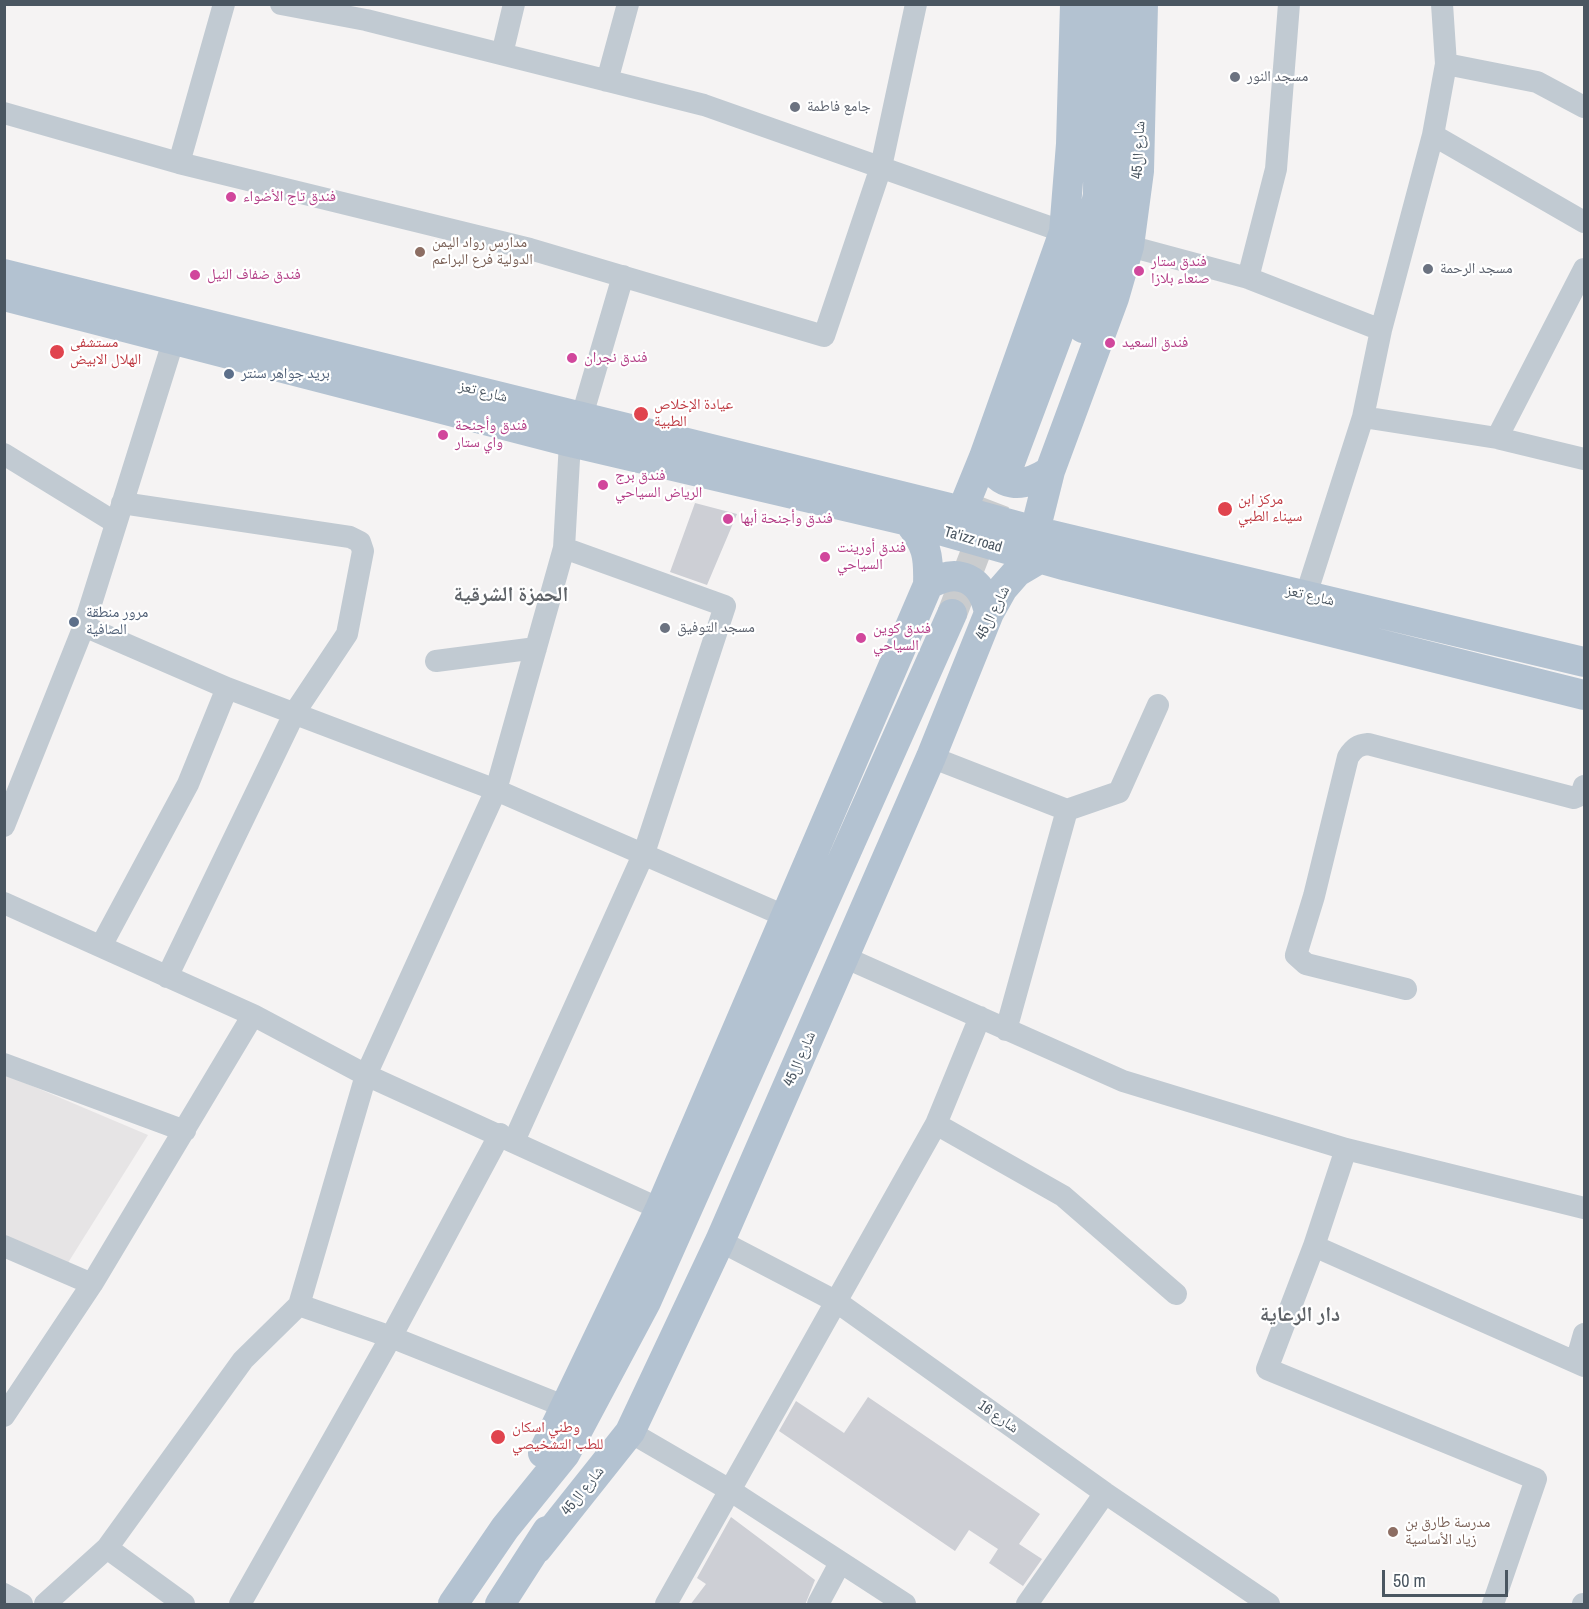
<!DOCTYPE html>
<html>
<head>
<meta charset="utf-8">
<style>
  body { margin:0 }
  #map { position:relative; width:1589px; height:1609px; overflow:hidden; background:#f5f3f3; font-family:"Archivo Narrow",sans-serif }
  canvas { display:block }
  .frame { position:absolute; inset:0; border:6px solid #4a5661; pointer-events:none }
  .scale { position:absolute; left:1382px; top:1570px; width:126px; height:27px; box-sizing:border-box; border:3px solid #4a5661; border-top:0; padding-left:8px; font-size:18px; line-height:21px; white-space:nowrap; color:#4a5661; -webkit-text-stroke:4px #fff; paint-order:stroke }
</style>
</head>
<body>
<div id="map">
<canvas width="1589" height="1609"></canvas>
<div class="frame"></div>
<div class="scale">50 m</div>
</div>
<script>
const ctx = document.querySelector('canvas').getContext('2d');
ctx.lineJoin = 'round';
function fill(path, color) {
  ctx.fillStyle = color;
  ctx.fill(path, 'evenodd');
}
function strokePath(path, color, width, dash) {
  ctx.strokeStyle = color;
  ctx.lineWidth = width;
  ctx.lineCap = dash ? 'butt' : 'round';
  ctx.setLineDash(dash || []);
  ctx.stroke(path);
}
function drawText(font, color, halo, rows, align = 'center') {
  ctx.font = font + ' "Archivo Narrow","Noto Naskh Arabic",sans-serif';
  ctx.lineWidth = 4.5;
  ctx.setLineDash([]);
  ctx.textBaseline = 'middle';
  ctx.strokeStyle = halo;
  ctx.fillStyle = color;
  for (const [text, x, y, turn = 0] of rows) {
    ctx.save();
    ctx.translate(x, y);
    ctx.rotate((+turn || 0) * Math.PI / 180);
    ctx.textAlign = isNaN(turn) ? turn : align;
    if (halo) ctx.strokeText(text, 0, 0);
    ctx.fillText(text, 0, 0);
    ctx.restore();
  }
}
fill(new Path2D(`
  M4 1074 148 1135 66 1266 5 1236Z`), '#e6e4e5');
fill(new Path2D(`
  M695 503 737 514 707 585 670 572Z
  M868 1397 1040 1514 1019 1544 1042 1559 1023 1586 989 1563 998 1549 969 1530 955 1551 779 1431 796 1401 844 1433Z
  M731 1517 815 1580 805 1605H690L706 1584 697 1578Z`), '#cdcfd5');
strokePath(new Path2D(`
  M952 614 1011 460`), '#caccce', 30, [30, 15]);
strokePath(new Path2D(`
  M281 4 366 20 704 105 1064 232
  M502 54 514 4
  M1446 64 1537 82 1584 107
  M607 81 628 4
  M4 113 179 163 530 249 824 336 881 167 916 4
  M1433 135 1584 222
  M179 163 224 4
  M1129 246 1248 278 1381 330
  M1248 278 1276 169 1289 4
  M582 416 623 276
  M1363 417 1497 438 1584 459
  M1497 438 1584 269
  M4 454 116 523
  M122 503 350 537 360 542 363 551 347 634 295 712 167 977
  M1306 595 1363 417 1381 330 1433 135 1446 64 1442 4
  M84 626 227 688 496 790 787 917
  M436 661 536 648
  M931 757 1067 810 1006 1030
  M1067 810 1119 792 1158 705
  M4 826 84 626 178 326
  M4 903 253 1015 366 1075 660 1209
  M101 946 188 784 227 688
  M844 957 1123 1081 1346 1149 1584 1208
  M1406 989 1306 964 1296 955 1314 896 1348 757C1354 748 1358 745 1368 744L1574 798 1581 795 1584 786
  M4 1064 185 1131
  M936 1124 1063 1196 1176 1294
  M514 1141 644 853 725 606 564 548
  M1346 1149 1314 1246 1267 1369 1536 1479 1493 1604
  M720 1241 837 1302 1105 1493 1269 1604
  M4 1246 92 1284
  M1314 1246 1584 1366
  M299 1305 391 1337 566 1407
  M1576 1362 1584 1334
  M4 1416 92 1284 253 1015
  M630 1432 728 1489 905 1604
  M107 1548 184 1604
  M4 1594 22 1604
  M45 1604 107 1548 243 1360 299 1305 366 1075 496 790 564 548 570 442
  M240 1604 391 1337 500 1134
  M666 1604 936 1124 980 1017
  M818 1604 840 1563
  M1027 1604 1105 1493
  M1583 1604H1584`), '#c1cad2', 22);
strokePath(new Path2D(`
  M4 274 962 511 1035 531 1584 662
  M4 296 570 442 908 521 1067 566 1584 695
  M1083 328 1115 215 1122 4
  M984 457C1000 489 1022 489 1050 471
  M1011 460 1080 276 1098 195 1099 4
  M962 511 984 457 1064 232 1071 144 1075 4
  M1035 531 1050 471 1114 298 1129 246 1139 171 1143 4
  M928 585C958 566 983 579 989 613
  M543 1453 660 1209 928 585C929 555 927 545 908 521
  M537 1549 630 1432 720 1241 931 757 989 613 1003 588 1017 572 1039 559
  M453 1604 505 1528 565 1454 646 1302 952 614
  M500 1604 547 1531`), '#b3c2d1', 30);
for (const [x, y, r, color] of [
  [1235,77,6,"#6b7280"],
  [795,107,6,"#6b7280"],
  [231,197,6,"#d1479c"],
  [420,252,6,"#8d6e63"],
  [1428,269,6,"#6b7280"],
  [1139,271,6,"#d1479c"],
  [195,275,6,"#d1479c"],
  [1110,343,6,"#d1479c"],
  [57,352,8,"#e0444e"],
  [572,358,6,"#d1479c"],
  [229,374,6,"#5c6f8a"],
  [641,414,8,"#e0444e"],
  [443,435,6,"#d1479c"],
  [603,485,6,"#d1479c"],
  [1225,509,8,"#e0444e"],
  [728,519,6,"#d1479c"],
  [825,557,6,"#d1479c"],
  [74,622,6,"#5c6f8a"],
  [665,628,6,"#6b7280"],
  [861,638,6,"#d1479c"],
  [498,1437,8,"#e0444e"],
  [1393,1532,6,"#8d6e63"]
]) {
  const dot = new Path2D();
  dot.arc(x, y, r, 0, 2 * Math.PI);
  ctx.fillStyle = color;
  ctx.fill(dot);
  strokePath(dot, '#fff', 2);
}
drawText('15px', '#5b616d', '#fff', [
  ["مسجد النور",1247,77],
  ["جامع فاطمة",807,107],
  ["مسجد الرحمة",1440,269],
  ["مسجد التوفيق",677,628]
], 'left');
drawText('15px', '#4a5661', '#fff', [
  ["شارع ال45",1139,150,-87],
  ["شارع تعز",483,392,14],
  ["Ta'izz road",973,540,16],
  ["شارع تعز",1310,596,13],
  ["شارع ال45",993,613,-63],
  ["شارع ال45",800,1059,-66],
  ["شارع 16",998,1417,35],
  ["شارع ال45",583,1491,-51]
]);
drawText('15px', '#b23c85', '#fff', [
  ["فندق تاج الأضواء",243,197],
  ["فندق ستار",1151,262],
  ["صنعاء بلازا",1151,279],
  ["فندق ضفاف النيل",207,275],
  ["فندق السعيد",1122,343],
  ["فندق نجران",584,358],
  ["فندق وأجنحة",455,426],
  ["واي ستار",455,443],
  ["فندق برج",615,476],
  ["الرياض السياحي",615,493],
  ["فندق وأجنحة أبها",740,519],
  ["فندق أورينت",837,548],
  ["السياحي",837,565],
  ["فندق كوين",873,629],
  ["السياحي",873,646]
], 'left');
drawText('15px', '#785e54', '#fff', [
  ["مدارس رواد اليمن",432,243],
  ["الدولية فرع البراعم",432,260],
  ["مدرسة طارق بن",1405,1523],
  ["زياد الأساسية",1405,1540]
], 'left');
drawText('15px', '#be3a42', '#fff', [
  ["مستشفى",70,343],
  ["الهلال الابيض",70,360],
  ["عيادة الإخلاص",654,405],
  ["الطبية",654,422],
  ["مركز ابن",1238,500],
  ["سيناء الطبي",1238,517],
  ["وطني اسكان",512,1428],
  ["للطب التشخيصي",512,1445]
], 'left');
drawText('15px', '#4e5e75', '#fff', [
  ["بريد جواهر سنتر",241,374],
  ["مرور منطقة",86,613],
  ["الصافية",86,630]
], 'left');
drawText('bold 21px', '#5f6368', '#fff', [
  ["الحمزة الشرقية",511,595],
  ["دار الرعاية",1300,1315]
]);
</script>
</body>
</html>
